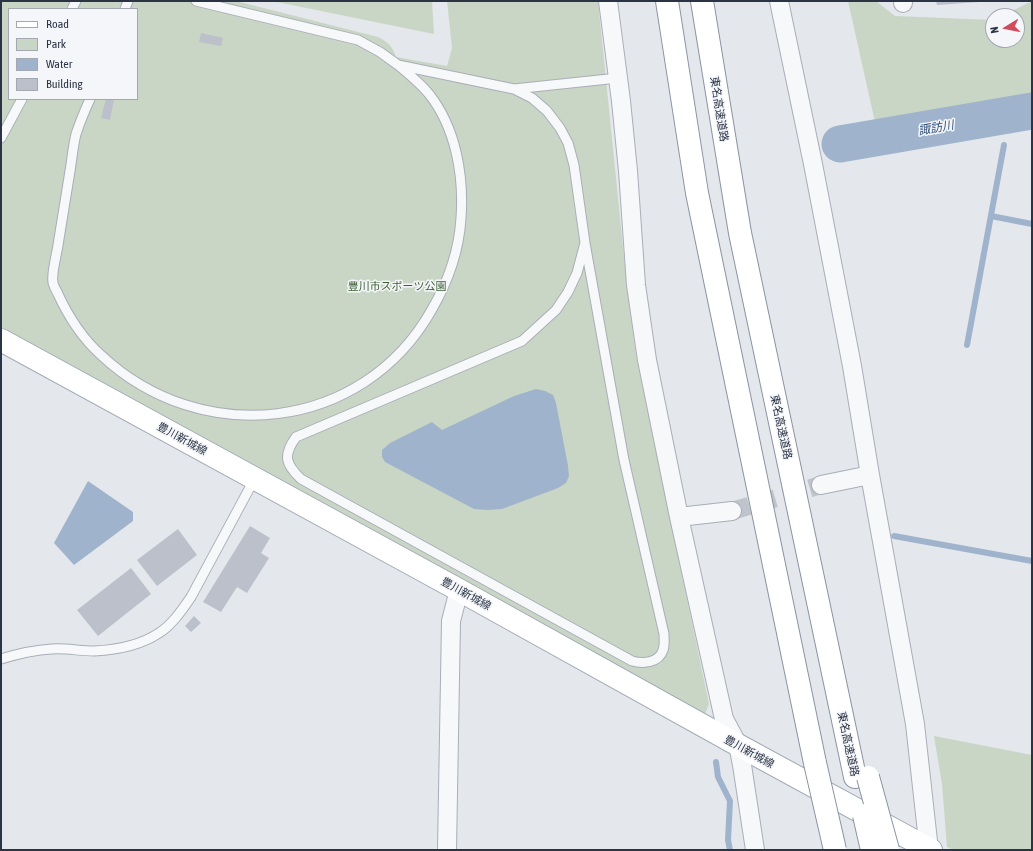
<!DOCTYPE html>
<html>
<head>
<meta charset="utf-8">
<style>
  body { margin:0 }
  #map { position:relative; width:1033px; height:851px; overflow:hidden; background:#e4e7ec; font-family:"Asap Condensed",sans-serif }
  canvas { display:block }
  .frame { position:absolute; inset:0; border:2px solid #2b3445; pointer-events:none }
  .legend { position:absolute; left:8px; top:8px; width:130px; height:92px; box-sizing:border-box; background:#f4f6f9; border:1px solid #a4a8b1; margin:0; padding:5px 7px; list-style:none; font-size:12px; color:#2b3445 }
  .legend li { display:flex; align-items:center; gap:8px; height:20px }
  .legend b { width:20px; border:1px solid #a4a8b1 }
  .north { position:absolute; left:985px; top:8px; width:40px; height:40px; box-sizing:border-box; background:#f4f6f9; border:1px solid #a4a8b1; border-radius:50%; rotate:260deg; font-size:11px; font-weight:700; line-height:16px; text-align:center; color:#2b3445 }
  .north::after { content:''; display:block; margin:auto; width:14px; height:18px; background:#d1495b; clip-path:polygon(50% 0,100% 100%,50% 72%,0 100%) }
</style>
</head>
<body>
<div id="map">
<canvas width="1033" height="851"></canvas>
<div class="frame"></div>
<ul class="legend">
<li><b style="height:5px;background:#fff"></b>Road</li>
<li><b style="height:11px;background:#c9d6c5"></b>Park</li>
<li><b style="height:11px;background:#9fb4cc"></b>Water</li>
<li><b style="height:11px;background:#bbc0ca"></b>Building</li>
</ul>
<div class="north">N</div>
</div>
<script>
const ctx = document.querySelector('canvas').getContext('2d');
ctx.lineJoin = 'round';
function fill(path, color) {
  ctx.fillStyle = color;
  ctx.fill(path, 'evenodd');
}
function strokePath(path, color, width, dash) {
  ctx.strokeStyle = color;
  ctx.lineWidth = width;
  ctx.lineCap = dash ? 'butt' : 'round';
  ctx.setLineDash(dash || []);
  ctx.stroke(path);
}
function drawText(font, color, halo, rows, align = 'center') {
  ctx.font = font + ' "Asap Condensed","Noto Sans JP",sans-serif';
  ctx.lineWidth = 3;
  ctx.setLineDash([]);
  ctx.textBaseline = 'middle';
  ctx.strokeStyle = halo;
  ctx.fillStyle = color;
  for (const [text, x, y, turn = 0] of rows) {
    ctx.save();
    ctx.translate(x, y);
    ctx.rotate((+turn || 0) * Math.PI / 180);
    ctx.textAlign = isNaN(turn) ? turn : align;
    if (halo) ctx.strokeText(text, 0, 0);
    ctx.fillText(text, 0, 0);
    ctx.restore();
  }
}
fill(new Path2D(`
  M1 1H236L378 37C387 41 393 47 396 57L447 66 452 48 447 1H598L628 296 636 355 709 704 705 714 1 327ZM9 9H137V99H9Z
  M272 1H432L434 34Z
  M848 1H876L895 16 993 20V40H1017V16H1002L1032 1V104L877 131Z
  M934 736 1032 755V850H954L947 847 942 784Z`), '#c9d6c5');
fill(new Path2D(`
  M536 389 545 391 553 395 556 403 568 466 569 476 566 483 558 488 502 509 487 510 474 509 385 462 382 457V450L390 443 432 422 442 430 514 396Z
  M88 481 133 512V521L74 565 54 543Z`), '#9fb4cc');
strokePath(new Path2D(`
  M991 216 1032 224
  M967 345 1004 145
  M894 536 1032 561
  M716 762 718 777 730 801 728 840 730 850`), '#9fb4cc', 6);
strokePath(new Path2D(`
  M840 144 1032 111`), '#9fb4cc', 37);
fill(new Path2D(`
  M936 1H979V2L937 5Z
  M201 33 223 38 221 46 199 42Z
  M106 99H114L110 120 101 118Z
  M250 526 270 538 261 553 269 558 247 593 237 587 221 612 203 602Z
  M178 529 197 555 157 586 137 560Z
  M131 568 151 594 98 636 77 610Z
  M194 616 201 623 191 632 185 626Z`), '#bbc0ca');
strokePath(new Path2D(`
  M732 511 821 485`), '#bfc3cb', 18, [18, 9]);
const lane = new Path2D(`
  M196 1 358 40 380 52 398 65 514 89 618 78
  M72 9 76 1
  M125 9 128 1
  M514 89 532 98 547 111 560 128 568 143 574 165 585 243 624 460 664 634C664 639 665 645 663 650 659 663 643 664 632 661L301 479C285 464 283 455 296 437L522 341 556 310 568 292 577 273 585 243
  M90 99C85 110 80 122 76 134 73 146 72 159 70 171 66 195 62 220 58 245 57 253 51 275 53 282 53 286 57 291 58 294 69 318 82 338 101 355 201 449 362 432 431 311 448 282 459 252 461 218 464 176 456 128 429 94 420 83 409 74 398 65
  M1 138 22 99
  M1 659C17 654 35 650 52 649 66 648 80 651 94 651 116 650 141 645 159 633 172 625 182 610 191 597L255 478`);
const street = new Path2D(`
  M608 1 621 101 628 171 636 285 647 360 679 517 724 719 738 745 742 765 755 850
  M779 1 813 164 852 366 870 475 915 724 929 850
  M903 1V3
  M821 485 870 475
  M679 517 732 511
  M447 850 451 621 459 590`);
const primary = new Path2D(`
  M1 340 459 590 738 745 931 850`);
const highway = new Path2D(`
  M667 1 697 193 815 763
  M702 1 740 233 855 777`);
strokePath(lane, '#a9aeb7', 11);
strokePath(street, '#a9aeb7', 20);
strokePath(primary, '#a3abb8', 24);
strokePath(highway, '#8b94a3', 24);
strokePath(lane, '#f7f8fa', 9);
strokePath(street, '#f7f8fa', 18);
strokePath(primary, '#fff', 22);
strokePath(highway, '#fff', 22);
const highwayBridge = new Path2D(`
  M815 763 835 850
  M868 777 888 850
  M864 815 872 850`);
strokePath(highwayBridge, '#8b94a3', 24, []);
strokePath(highwayBridge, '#fff', 22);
drawText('11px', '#2b3445', '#f4f6f9', [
  ["東名高速道路",719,109,81],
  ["東名高速道路",781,427,78],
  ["豊川新城線",182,439,29],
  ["豊川新城線",466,594,29],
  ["東名高速道路",848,744,78],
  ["豊川新城線",749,752,29]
]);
drawText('11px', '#3f6138', '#f4f6f9', [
  ["豊川市スポーツ公園",397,287]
]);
drawText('italic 12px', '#34527a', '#f4f6f9', [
  ["諏訪川",936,128,-10]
]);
</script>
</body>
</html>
